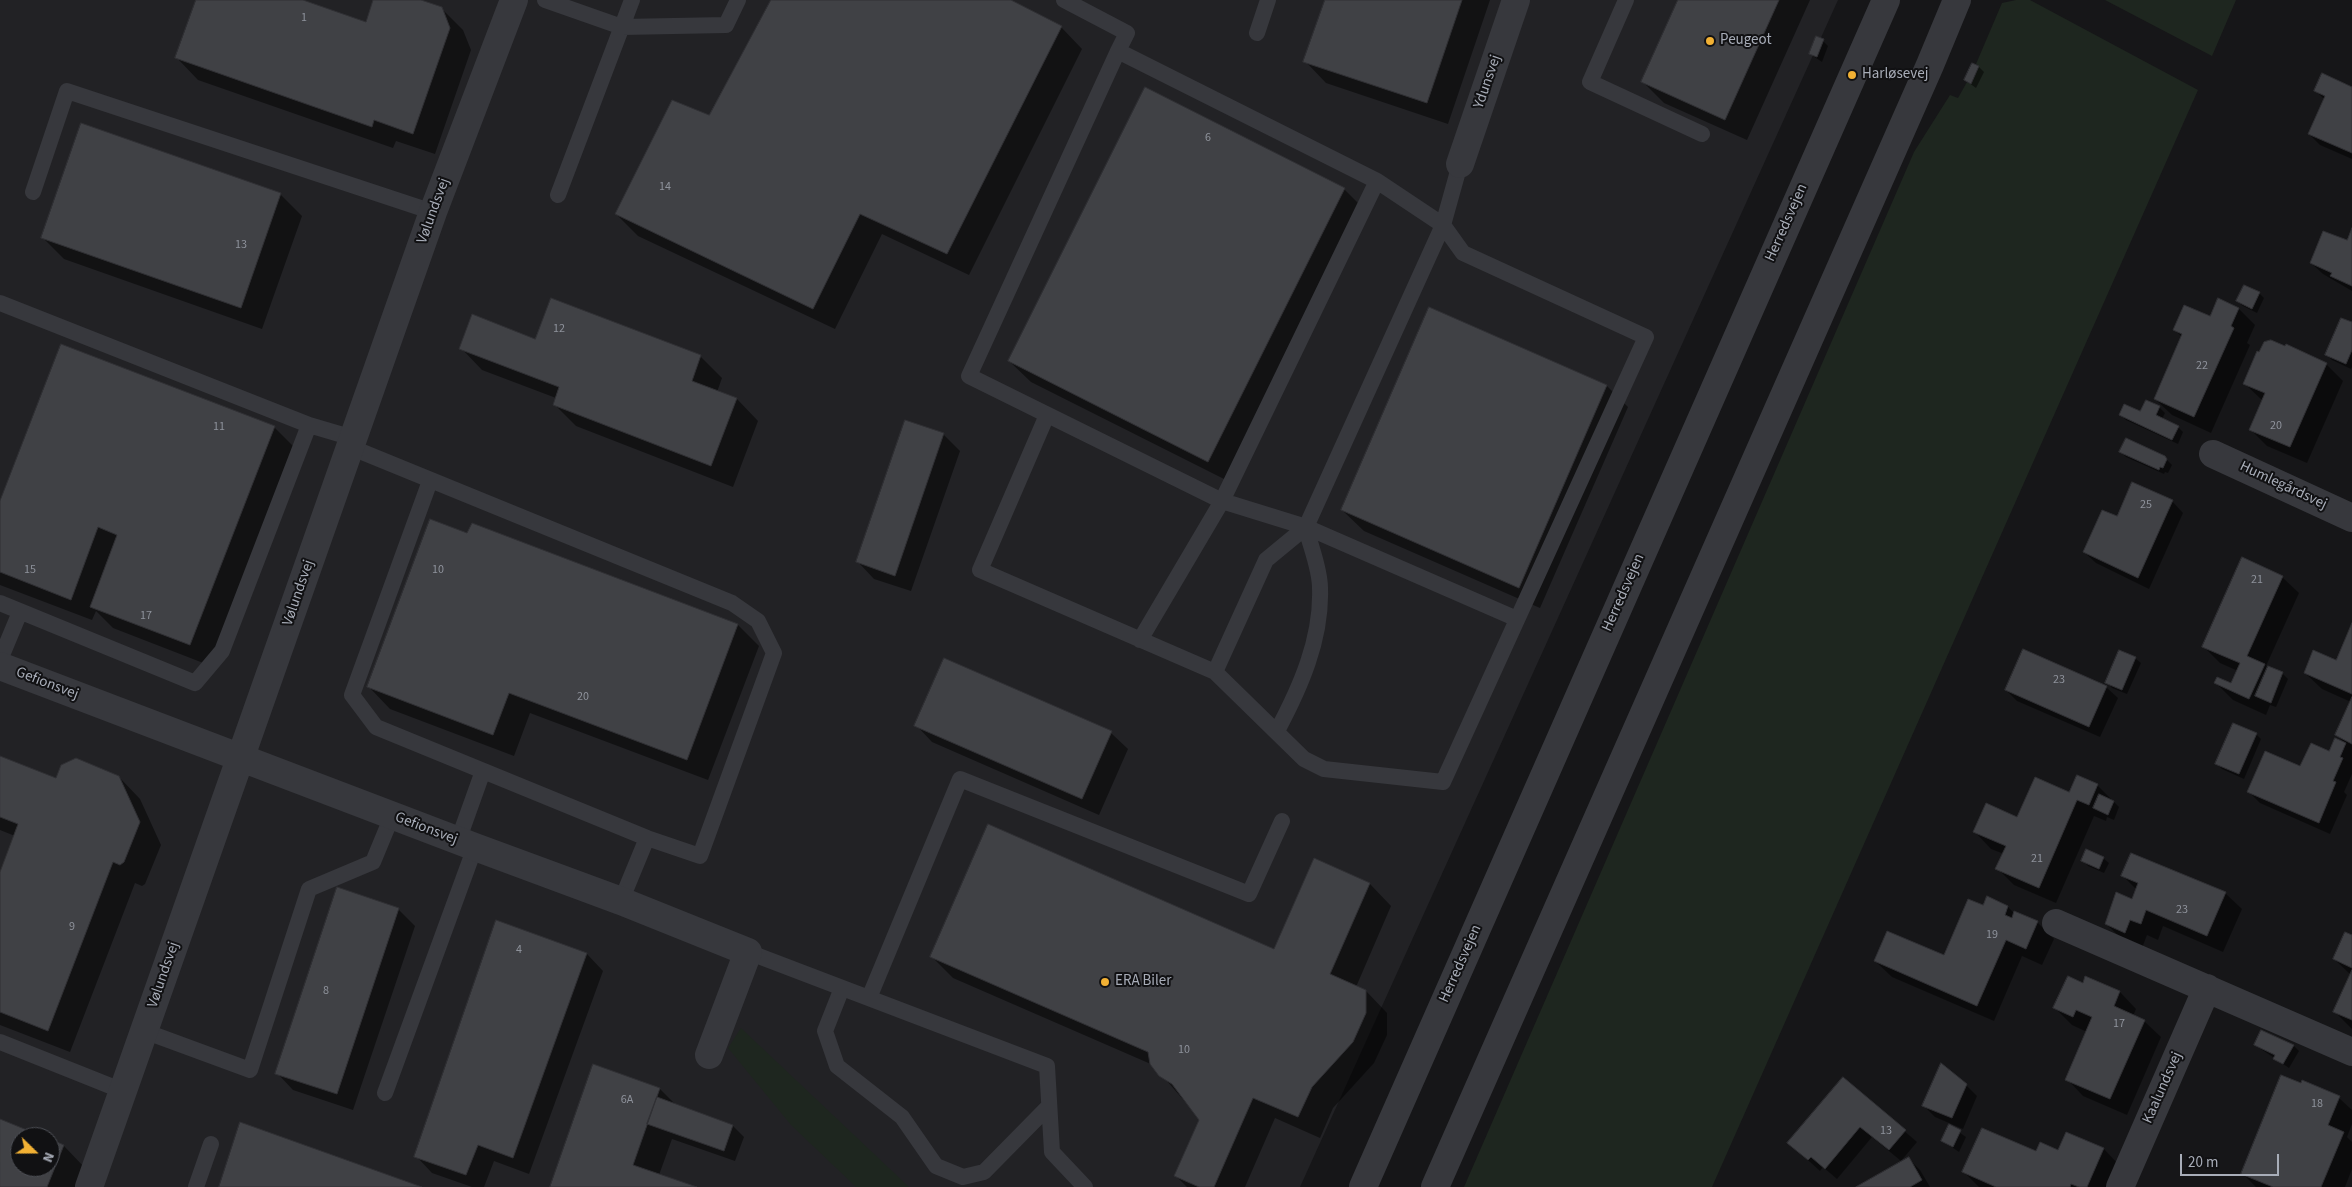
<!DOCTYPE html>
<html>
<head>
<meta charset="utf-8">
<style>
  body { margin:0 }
  #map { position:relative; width:2352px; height:1187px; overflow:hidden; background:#161618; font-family:"Source Sans 3",sans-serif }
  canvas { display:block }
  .north { position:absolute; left:10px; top:1127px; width:50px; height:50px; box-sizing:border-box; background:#111113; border:1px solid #4d4f55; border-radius:50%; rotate:112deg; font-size:14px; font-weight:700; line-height:20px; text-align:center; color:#a8adb8 }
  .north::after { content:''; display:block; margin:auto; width:18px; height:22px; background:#f2b134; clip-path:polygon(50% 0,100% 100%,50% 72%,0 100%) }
  .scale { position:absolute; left:2180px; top:1154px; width:99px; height:22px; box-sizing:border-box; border:2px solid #a8adb8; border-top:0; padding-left:6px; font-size:15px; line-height:18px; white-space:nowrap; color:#a8adb8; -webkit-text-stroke:4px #111113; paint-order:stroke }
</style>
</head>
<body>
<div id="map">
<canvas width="2352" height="1187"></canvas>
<div class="north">N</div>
<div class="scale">20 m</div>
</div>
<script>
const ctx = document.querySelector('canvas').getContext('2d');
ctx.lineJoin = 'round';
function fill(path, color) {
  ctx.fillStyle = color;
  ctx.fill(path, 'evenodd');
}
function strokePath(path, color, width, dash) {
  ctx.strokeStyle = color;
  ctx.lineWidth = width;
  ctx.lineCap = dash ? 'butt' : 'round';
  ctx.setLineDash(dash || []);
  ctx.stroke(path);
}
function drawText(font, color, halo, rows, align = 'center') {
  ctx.font = font + ' "Source Sans 3",sans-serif';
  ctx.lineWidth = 4;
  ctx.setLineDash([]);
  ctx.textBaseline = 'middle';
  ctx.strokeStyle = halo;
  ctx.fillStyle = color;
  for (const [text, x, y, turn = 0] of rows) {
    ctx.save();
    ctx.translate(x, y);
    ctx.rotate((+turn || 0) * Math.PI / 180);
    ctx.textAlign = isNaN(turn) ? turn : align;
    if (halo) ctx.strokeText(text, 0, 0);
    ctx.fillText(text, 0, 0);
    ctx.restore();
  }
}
fill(new Path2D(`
  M0 0H1838L1300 1187H0ZM20 1137H50V1167H20Z`), '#222225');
fill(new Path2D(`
  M2016 0H2030L2198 90 1712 1187H1464L1914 152 1950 95 1958 98 1967 82 1971 84 1979 66 1976 64 2002 3Z
  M2105 0H2236L2212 56Z
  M741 1028 909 1187H856L791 1125 728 1048Z`), '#1e261f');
fill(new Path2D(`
  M197 0H299L366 24 374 0H418L441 8 463 30 471 50 435 154 396 141 393 148 198 80 177 58Z
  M772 0H1008L1061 27 1082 49 969 275 882 234 835 329 638 236 616 214 709 117Z
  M1326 0H1490L1448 124 1326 83 1305 61Z
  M1680 0H1810L1747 140 1664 103 1643 82Z
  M1823 41 1828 46 1822 62 1810 54Z
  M1979 67 1984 72 1976 88 1965 80Z
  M2352 88V159L2320 145 2309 134 2325 100 2316 91Z
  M1344 189 1366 211 1230 482 1031 382 1009 361Z
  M280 194 302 216 262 329 64 259 42 237Z
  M2352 231V291L2323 274 2311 263 2347 242Z
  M2259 293 2264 298 2257 313 2243 306 2237 301Z
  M552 299 701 357 722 378 717 392 737 399 758 421 733 487 576 426 554 404 556 398 482 370 461 348 536 340Z
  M2239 309 2255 325 2247 343 2250 345 2211 433 2172 415 2155 399 2182 337 2174 329Z
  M2352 324V367L2351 369 2332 360 2327 355Z
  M2326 364 2343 381 2307 463 2267 446 2251 430 2263 401 2245 384Z
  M1607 386 1628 407 1540 608 1364 531 1342 510Z
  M2146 402 2160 408 2165 413 2162 419 2178 427 2183 432 2178 444 2126 420 2120 414 2140 412Z
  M274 427 296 449 211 666 113 628 96 611 92 620 0 585V505Z
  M943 434 960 451 911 591 874 579 858 562Z
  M2121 452 2164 457 2172 465 2168 473 2165 472 2164 474 2126 457Z
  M2172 501 2183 513 2149 589 2096 563 2084 552 2118 518Z
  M2282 577 2299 593 2266 666 2282 673 2288 679 2276 707 2270 705 2266 715 2233 700 2216 683 2231 684 2238 671 2220 663 2203 646Z
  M738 625 759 646 708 780 530 713 514 756 390 709 369 687Z
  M2352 626V774L2344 792 2347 795 2330 834 2260 803 2249 792 2330 753 2336 740 2346 744 2336 734 2351 702 2322 689 2305 673 2337 662Z
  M2135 658 2141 663 2127 694 2112 688 2107 682Z
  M2106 687 2118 698 2100 737 2017 701 2006 690Z
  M916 725 1111 733 1128 749 1099 815 932 742Z
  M2256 734 2261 739 2244 779 2222 769 2217 764Z
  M0 758 57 780 119 777 140 799 161 845 145 884 142 886 135 883 70 1052 0 1025V875L15 836 0 830Z
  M2097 785 2119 807 2114 820 2107 817 2106 821 2094 816 2056 903 2014 885 1997 868 2004 854 1991 849 1975 832 2018 819 2070 793Z
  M2103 858 2109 863 2104 873 2088 866 2083 860Z
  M1314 860 1370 884 1391 906 1356 987 1366 991 1387 1013V1035L1374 1063 1333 1108 1320 1138 1275 1118 1245 1187H1187L1175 1175 1200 1119 1153 1065 953 978 932 957 1275 951Z
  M2123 876 2225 893 2242 909 2223 952 2163 926 2158 940 2147 935 2142 948 2123 940 2106 924 2133 901 2137 890Z
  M2008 907 2015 914 2037 922 2054 939 2042 965 2022 956 1994 1021 1892 977 1875 961 1944 957Z
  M398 909 415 926 353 1110 293 1090 277 1073Z
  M497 921 587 954 603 971 529 1174 494 1161 484 1187H472L432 1173 416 1156Z
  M2352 937V1029L2334 1011 2351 975 2334 959Z
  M2086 978 2120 992 2136 1009 2133 1016 2144 1021 2161 1037 2127 1115 2083 1096 2067 1079 2087 1032 2072 1025 2055 1008 2083 985Z
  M2261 1032 2294 1046 2299 1051 2289 1068 2255 1045Z
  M594 1066 660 1089 676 1105 733 1126 744 1137 735 1161 672 1139 659 1175 693 1187H551Z
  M2281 1076 2339 1098 2352 1110V1124L2347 1137 2352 1142V1169L2345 1187H2256L2243 1174Z
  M1843 1078 1917 1142 1901 1161 1872 1137 1837 1179 1823 1167 1820 1171 1789 1143Z
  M1966 1085 1977 1096 1963 1129 1935 1117 1924 1106Z
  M0 1120 41 1137H20V1167H50V1141L64 1146 85 1168 77 1187H0Z
  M1950 1126 1966 1137 1959 1152 1943 1141Z
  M2067 1134 2104 1149 2120 1166 2111 1187H1979L1964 1172 2037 1153 2059 1152Z
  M1909 1159 1920 1170 1930 1187H1858Z`), '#0007');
const building = new Path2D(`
  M196 0H303L366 22 373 0H421L442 7 450 28 413 134 374 120 372 127 175 58Z
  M771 0H1011L1062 26 947 254 860 214 813 309 615 214 672 100 709 115Z
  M1325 0H1462L1427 103 1303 62Z
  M1678 0H1779L1725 120 1641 82Z
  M1816 36 1824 39 1817 57 1809 54Z
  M1972 63 1979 66 1971 84 1964 80Z
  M2322 73 2352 87V153L2308 134 2325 96 2314 91Z
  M1145 87 1345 188 1208 462 1008 361Z
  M81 123 281 193 241 308 41 238Z
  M2352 228V286L2330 276 2332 273 2310 263 2323 231 2347 240Z
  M2244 285 2260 292 2252 309 2236 301Z
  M551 298 701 355 692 381 737 398 711 466 553 405 559 387 459 349 472 314 535 339Z
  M2218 298 2239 308 2231 326 2234 328 2194 417 2154 399 2182 334 2173 330 2184 305 2210 316Z
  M1429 307 1607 385 1519 588 1341 510Z
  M2341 318 2352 322V350L2346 364 2325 355Z
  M2271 340 2285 346 2286 344 2327 363 2290 447 2249 430 2265 393 2243 384 2257 351 2259 352 2264 342Z
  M61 344 275 426 190 645 90 607 117 535 98 527 71 600 0 572V501Z
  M2146 400 2160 406 2156 415 2179 426 2172 440 2119 415 2124 404 2140 411Z
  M905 420 944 433 895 576 856 562Z
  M2126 438 2165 456 2167 459 2163 468 2160 467 2159 470 2119 452Z
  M2132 482 2173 500 2138 578 2083 552 2102 510 2117 516Z
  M430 519 467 533 472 523 738 624 687 760 509 693 493 735 367 687Z
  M2242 557 2283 576 2247 656 2265 664 2249 699 2214 683 2217 677 2231 683 2240 663 2202 647Z
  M2352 623V694L2304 673 2313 650 2336 660Z
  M2023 649 2107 686 2089 727 2005 690Z
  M2119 650 2136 657 2122 690 2105 683Z
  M944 658 1112 731 1082 799 914 726Z
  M2268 666 2283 672 2271 703 2255 696Z
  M2352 697V744L2335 735Z
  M2233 723 2257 733 2239 774 2215 764Z
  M2335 738 2346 743 2340 757 2343 758 2333 781 2336 782 2319 823 2247 792 2265 751 2300 766 2311 743 2329 751Z
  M0 756 56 778 61 765 76 758 119 776 140 822 124 862 120 865 113 862 48 1031 0 1012V872L18 824 0 817Z
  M2077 775 2098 784 2089 805 2077 800 2039 888 1995 869 2006 846 1973 832 1986 803 2017 817 2035 777 2069 792Z
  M2099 794 2114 801 2108 815 2093 808Z
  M988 824 1274 949 1314 858 1370 883 1330 974 1366 990V1013L1353 1042 1312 1087 1298 1117 1253 1098 1214 1187H1199L1174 1176 1199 1120 1172 1084 1159 1076 1150 1064 1148 1052 930 957Z
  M2086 849 2104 857 2099 869 2081 861Z
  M2131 853 2226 892 2207 936 2146 910 2141 924 2130 920 2125 933 2105 924 2116 892 2132 899 2138 883 2121 876Z
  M337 887 399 908 337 1094 275 1074Z
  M1987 896 2008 906 2005 915 2012 918 2014 911 2038 921 2026 949 2006 940 1977 1006 1874 961 1887 931 1944 955 1968 899 1983 905Z
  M496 920 587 953 513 1158 478 1145 466 1175 414 1157Z
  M2345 932 2352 935V968L2333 959Z
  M2352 970V1020L2333 1012Z
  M2068 976 2083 983 2085 976 2120 991 2114 1006 2145 1020 2110 1099 2065 1080 2092 1017 2076 1010 2073 1017 2053 1008Z
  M2261 1030 2294 1045 2283 1064 2273 1059 2275 1055 2254 1045Z
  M1941 1063 1967 1084 1952 1118 1922 1106Z
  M593 1064 660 1088 633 1165 697 1187H550Z
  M2281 1075 2301 1083 2302 1080 2340 1096 2328 1125 2344 1132 2321 1187H2273L2241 1174Z
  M1843 1077 1906 1130 1889 1150 1860 1127 1825 1169 1811 1157 1808 1160 1787 1143Z
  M657 1097 733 1125 724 1151 647 1124Z
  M0 1119 44 1137H20V1167H50V1139L64 1145 47 1187H0Z
  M240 1122 422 1187H219Z
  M1949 1124 1961 1130 1953 1147 1941 1141Z
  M1982 1128 2036 1151 2040 1142 2058 1150 2066 1132 2104 1148 2087 1187H2079L2071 1184 2070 1187H1996L1962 1172Z
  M1909 1157 1922 1180 1910 1187H1856Z`);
fill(building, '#404145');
strokePath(building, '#303034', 1);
strokePath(new Path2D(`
  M545 0 622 27 726 25 738 0
  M1064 0 1127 33 1118 51 969 376 1222 501 1377 181 1118 51
  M1626 0 1590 82 1702 134
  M1257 33 1268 0
  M1377 181 1443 225 1463 253 1646 337 1443 782 1324 769 1304 759 1215 672 1266 560 1306 527 1443 225 1460 164
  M33 192 67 91 433 212
  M558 195 632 0
  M0 303 309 425 353 438
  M1047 415 980 570 1215 672
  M350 447 732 603 758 621 774 653 700 856 647 838 376 727 352 695 430 481
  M0 603 195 683 222 651 309 425
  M1140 640 1222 501 1306 527 1517 619
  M0 660 20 612
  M1277 731C1300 688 1322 639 1320 588 1320 568 1310 546 1306 527
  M458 841 483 771
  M621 901 647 838
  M748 952 1047 1066 1052 1152 1085 1187
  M842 988 825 1031 837 1066 902 1117 936 1166 963 1177 984 1172 1049 1106
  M869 998 960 779 1249 894 1282 821
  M144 1031 250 1070 309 889 373 862 392 816
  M0 1042 123 1091
  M385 1093 475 847
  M196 1187 211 1144`), '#37383d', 16);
strokePath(new Path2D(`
  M1460 164 1516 0
  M2213 454 2352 518
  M0 666 475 847 621 901 748 952 709 1055
  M2056 923 2352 1052
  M89 1187 433 212 514 0
  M2120 1187 2207 988`), '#37383d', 28);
strokePath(new Path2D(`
  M1363 1187 1886 0
  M1435 1187 1930 65 1957 0`), '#37383d', 28);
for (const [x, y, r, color] of [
  [1710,41,5,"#f2b134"],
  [1852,75,5,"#f2b134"],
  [1105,982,5,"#f2b134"]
]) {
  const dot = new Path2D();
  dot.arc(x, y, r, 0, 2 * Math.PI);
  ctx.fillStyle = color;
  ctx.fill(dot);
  strokePath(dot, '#111113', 2);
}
drawText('12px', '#8e929b', null, [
  ["1",304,18],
  ["6",1208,138],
  ["14",665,187],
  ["13",241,245],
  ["12",559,329],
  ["22",2202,366],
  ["20",2276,426],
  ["11",219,427],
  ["25",2146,505],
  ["15",30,570],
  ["10",438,570],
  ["21",2257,580],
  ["17",146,616],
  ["23",2059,680],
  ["20",583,697],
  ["21",2037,859],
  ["23",2182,910],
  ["9",72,927],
  ["19",1992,935],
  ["4",519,950],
  ["8",326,991],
  ["17",2119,1024],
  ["10",1184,1050],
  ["6A",627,1100],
  ["18",2317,1104],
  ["13",1886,1131]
]);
drawText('15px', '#a8adb8', '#111113', [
  ["Peugeot",1720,41],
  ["Harløsevej",1862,75],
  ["ERA Biler",1115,982]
], 'left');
drawText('15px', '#a8adb8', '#111113', [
  ["Ydunsvej",1488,82,-71],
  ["Vølundsvej",434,211,-70],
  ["Herredsvejen",1787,223,-66],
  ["Humlegårdsvej",2283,486,25],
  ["Vølundsvej",299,593,-71],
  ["Herredsvejen",1624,593,-66],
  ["Gefionsvej",47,684,21],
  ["Gefionsvej",426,829,21],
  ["Herredsvejen",1461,964,-66],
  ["Vølundsvej",164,975,-71],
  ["Kaalundsvej",2163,1088,-66]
]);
</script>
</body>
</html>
